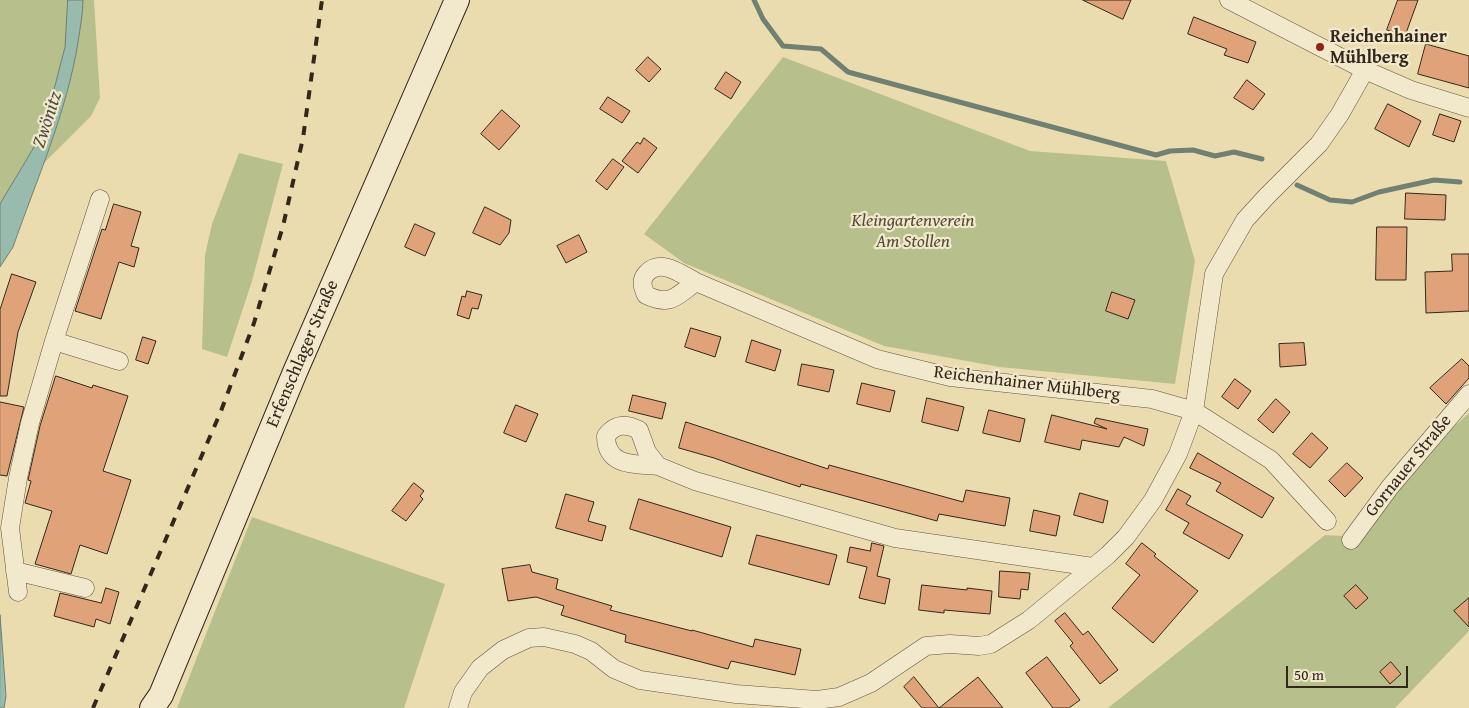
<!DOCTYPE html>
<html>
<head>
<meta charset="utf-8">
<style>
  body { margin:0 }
  #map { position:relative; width:1469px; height:708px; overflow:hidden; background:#ebdcb0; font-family:"Gentium Book Plus",serif }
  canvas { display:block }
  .scale { position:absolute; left:1286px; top:666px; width:122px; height:22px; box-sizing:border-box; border:2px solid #33271c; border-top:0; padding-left:6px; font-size:15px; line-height:18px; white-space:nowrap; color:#33271c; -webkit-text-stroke:4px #f2e8cc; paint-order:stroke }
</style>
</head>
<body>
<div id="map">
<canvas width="1469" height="708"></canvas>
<div class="scale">50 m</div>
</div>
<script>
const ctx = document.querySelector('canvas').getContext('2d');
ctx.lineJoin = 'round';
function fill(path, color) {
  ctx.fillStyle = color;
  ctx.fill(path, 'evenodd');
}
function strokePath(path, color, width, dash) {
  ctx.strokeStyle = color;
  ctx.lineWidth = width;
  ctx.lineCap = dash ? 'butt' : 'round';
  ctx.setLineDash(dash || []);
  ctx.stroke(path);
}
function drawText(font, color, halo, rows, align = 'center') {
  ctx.font = font + ' "Gentium Book Plus",serif';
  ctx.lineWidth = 4.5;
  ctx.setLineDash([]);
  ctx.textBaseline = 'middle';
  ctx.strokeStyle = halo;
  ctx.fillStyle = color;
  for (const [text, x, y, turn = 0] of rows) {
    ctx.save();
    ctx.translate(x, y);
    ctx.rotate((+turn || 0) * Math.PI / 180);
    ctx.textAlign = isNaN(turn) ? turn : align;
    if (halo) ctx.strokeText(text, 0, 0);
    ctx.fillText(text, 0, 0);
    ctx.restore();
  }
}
fill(new Path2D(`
  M0 0H94L100 98 91 116 0 207Z
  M783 57 1030 151 1166 161 1195 261 1175 384 1000 367 884 346 684 263 644 234Z
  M239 153 283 164 252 281 227 357 202 349 205 255 212 224Z
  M1469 413V631L1395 708H1108L1325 535 1344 536 1448 432Z
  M252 517 445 584 404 708H177Z`), '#b7c08c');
const water = new Path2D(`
  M68 0H83C83 14 80 28 78 42 67 112 36 181 13 247L0 267V204L43 132 65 47Z
  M0 615 6 696 4 708H0Z`);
fill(water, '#98bbad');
strokePath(water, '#708073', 1);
strokePath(new Path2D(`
  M754 0 763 19 783 46 821 49 848 72 1156 155 1170 151 1193 150 1215 156 1234 152 1262 159
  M1297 185 1330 200 1352 202 1379 192 1434 180 1460 182`), '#708073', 5);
const building = new Path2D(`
  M1083 0H1131L1123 19Z
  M1398 0H1418L1405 36 1387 30Z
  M1194 17 1256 42 1248 63 1224 55 1227 49 1188 34Z
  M1426 44 1469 56V88L1418 74Z
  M648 57 661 69 649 82 636 70Z
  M726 72 741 82 731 99 715 89Z
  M1247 80 1265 94 1253 110 1234 98Z
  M608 97 630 111 622 123 600 109Z
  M1388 104 1421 121 1409 147 1375 129Z
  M502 110 520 126 499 150 481 134Z
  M1440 114 1461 121 1454 142 1433 135Z
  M644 138 657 148 638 173 622 161 637 142 640 144Z
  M613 159 624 167 607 190 596 181Z
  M1406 193 1446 195 1445 220 1405 219Z
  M114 204 141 212 131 246 139 248 134 267 119 262 101 319 75 311 102 229 105 230Z
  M485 207 511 220 509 233 500 245 473 233Z
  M415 224 435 233 425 256 405 247Z
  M1377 227H1407L1406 280H1376Z
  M579 235 587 252 566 263 557 246Z
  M1452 254H1469V311L1426 313 1425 272 1452 271Z
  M12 274 36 282 18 332 7 396H0V310Z
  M467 291 482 295 478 309 472 308 469 319 457 315 462 296 465 297Z
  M1112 292 1135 300 1128 319 1106 311Z
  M691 328 721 337 715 357 685 347Z
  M143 337 156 341 148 364 136 360Z
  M752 340 781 350 775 371 746 362Z
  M1304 343 1306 365 1280 367 1279 344Z
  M1462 359 1469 366V378L1446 404 1430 388Z
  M802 364 834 370 829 392 798 385Z
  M56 376 92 388 93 385 128 396 103 471 131 480 107 554 80 545 71 574 35 564 52 511 25 503 31 481 28 480 40 426Z
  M1235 379 1251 391 1238 409 1222 397Z
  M862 383 895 391 890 412 857 404Z
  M633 395 666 403 662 419 629 411Z
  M927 398 964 407 958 431 922 422Z
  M1276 399 1290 412 1273 433 1258 420Z
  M0 402 24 407 7 476 0 475Z
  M516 405 538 414 526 442 504 433Z
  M989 410 1025 419 1020 442 983 433Z
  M1052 415 1107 429 1094 423 1096 418 1148 429 1144 446 1124 437 1119 447 1082 440 1080 450 1045 442Z
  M686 422 828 469 829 465 963 502 966 490 1010 498 1005 526 939 514 937 521 801 484 800 487 742 468 714 458 679 448Z
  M1312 433 1328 448 1310 468 1293 454Z
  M1198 453 1274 498 1262 518 1216 491 1221 483 1190 468Z
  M1347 463 1363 478 1345 497 1329 481Z
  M414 483 424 491 420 496 423 499 406 521 392 511Z
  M1178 489 1191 496 1186 504 1243 535 1229 559 1183 533 1189 523 1166 510Z
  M1080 493 1108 501 1103 523 1074 515Z
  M566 494 594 502 588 521 606 526 602 541 556 528Z
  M639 499 731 527 722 557 630 529Z
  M1034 510 1060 516 1056 536 1030 531Z
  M757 535 837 555 829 585 749 564Z
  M872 543 884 546 877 576 890 579 885 604 859 598 867 567 847 562 850 547 870 551Z
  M1142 543 1156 554 1154 556 1198 591 1153 643 1112 608 1140 575 1126 564Z
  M530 565 532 572 558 579 556 589 612 606 610 610 692 631V630L753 647 755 639 801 649 795 675 731 661 728 669 625 642 626 635 561 615 564 606 536 597 508 601 502 569Z
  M1000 571 1030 573 1028 590 1021 589 1020 599 999 597Z
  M922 585 967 590V588L992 591 990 614 944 610V613L919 610Z
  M1356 585 1368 598 1356 609 1344 596Z
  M106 588 119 592 110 624 96 619 94 627 54 616 60 593 101 603Z
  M1469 598V627L1454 611Z
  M1065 613 1083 635 1088 631 1118 670 1100 684 1070 646 1073 643 1055 621Z
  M1047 657 1080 700 1069 708H1053L1026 673Z
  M1391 662 1401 674 1390 684 1380 672Z
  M914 677 939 708 978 677 1003 708H922L904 687Z`);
fill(building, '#dfa279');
strokePath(building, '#33271c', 1);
const minor = new Path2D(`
  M1229 0 1365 70 1411 90 1469 108
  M696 282C676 296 671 307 646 295 643 288 640 281 646 274 660 257 681 274 696 282L877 359 950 377 1152 399 1194 411 1271 460 1327 521
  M54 341 119 361
  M658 466C635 464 606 467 606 436 615 424 625 423 639 430L647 452 658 466 695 481 895 538 1093 567
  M1351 540 1390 487 1469 394
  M15 571 85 588
  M18 592 10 528 18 478 30 423 54 341 100 199
  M458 708 463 692 480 668 503 650 529 638 544 637 575 644 591 651 614 669 640 680 736 694 817 700 839 697 871 683 926 646 950 644 979 646 991 644 1029 620 1108 555 1126 537 1153 500 1178 454 1194 411 1214 274 1245 220 1266 197 1319 144 1340 114 1365 70`);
const secondary = new Path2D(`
  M152 708 161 695 295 372 457 0`);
strokePath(minor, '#615441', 19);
strokePath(secondary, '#33271c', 26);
strokePath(minor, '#f2e8cc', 18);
strokePath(secondary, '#f2e8cc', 24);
strokePath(new Path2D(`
  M93 708 221 411 254 323 283 226 303 138 322 0`), '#33271c', 4, [9, 9]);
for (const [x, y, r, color] of [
  [1320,47,5,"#8f2418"]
]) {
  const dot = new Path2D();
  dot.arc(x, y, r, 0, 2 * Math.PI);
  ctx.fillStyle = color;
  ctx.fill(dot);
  strokePath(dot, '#f2e8cc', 2);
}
drawText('bold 18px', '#33271c', '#f2e8cc', [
  ["Reichenhainer",1330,37],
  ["Mühlberg",1330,58]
], 'left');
drawText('italic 18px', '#544d38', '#f2e8cc', [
  ["Kleingartenverein",913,221],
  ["Am Stollen",913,242]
]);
drawText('18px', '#33271c', '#f2e8cc', [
  ["Erfenschlager Straße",303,354,-67],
  ["Reichenhainer Mühlberg",1027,384,7],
  ["Gornauer Straße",1409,466,-51]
]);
drawText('italic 19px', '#4c4c40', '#f2e8cc', [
  ["Zwönitz",48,120,-72]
]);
</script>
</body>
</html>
